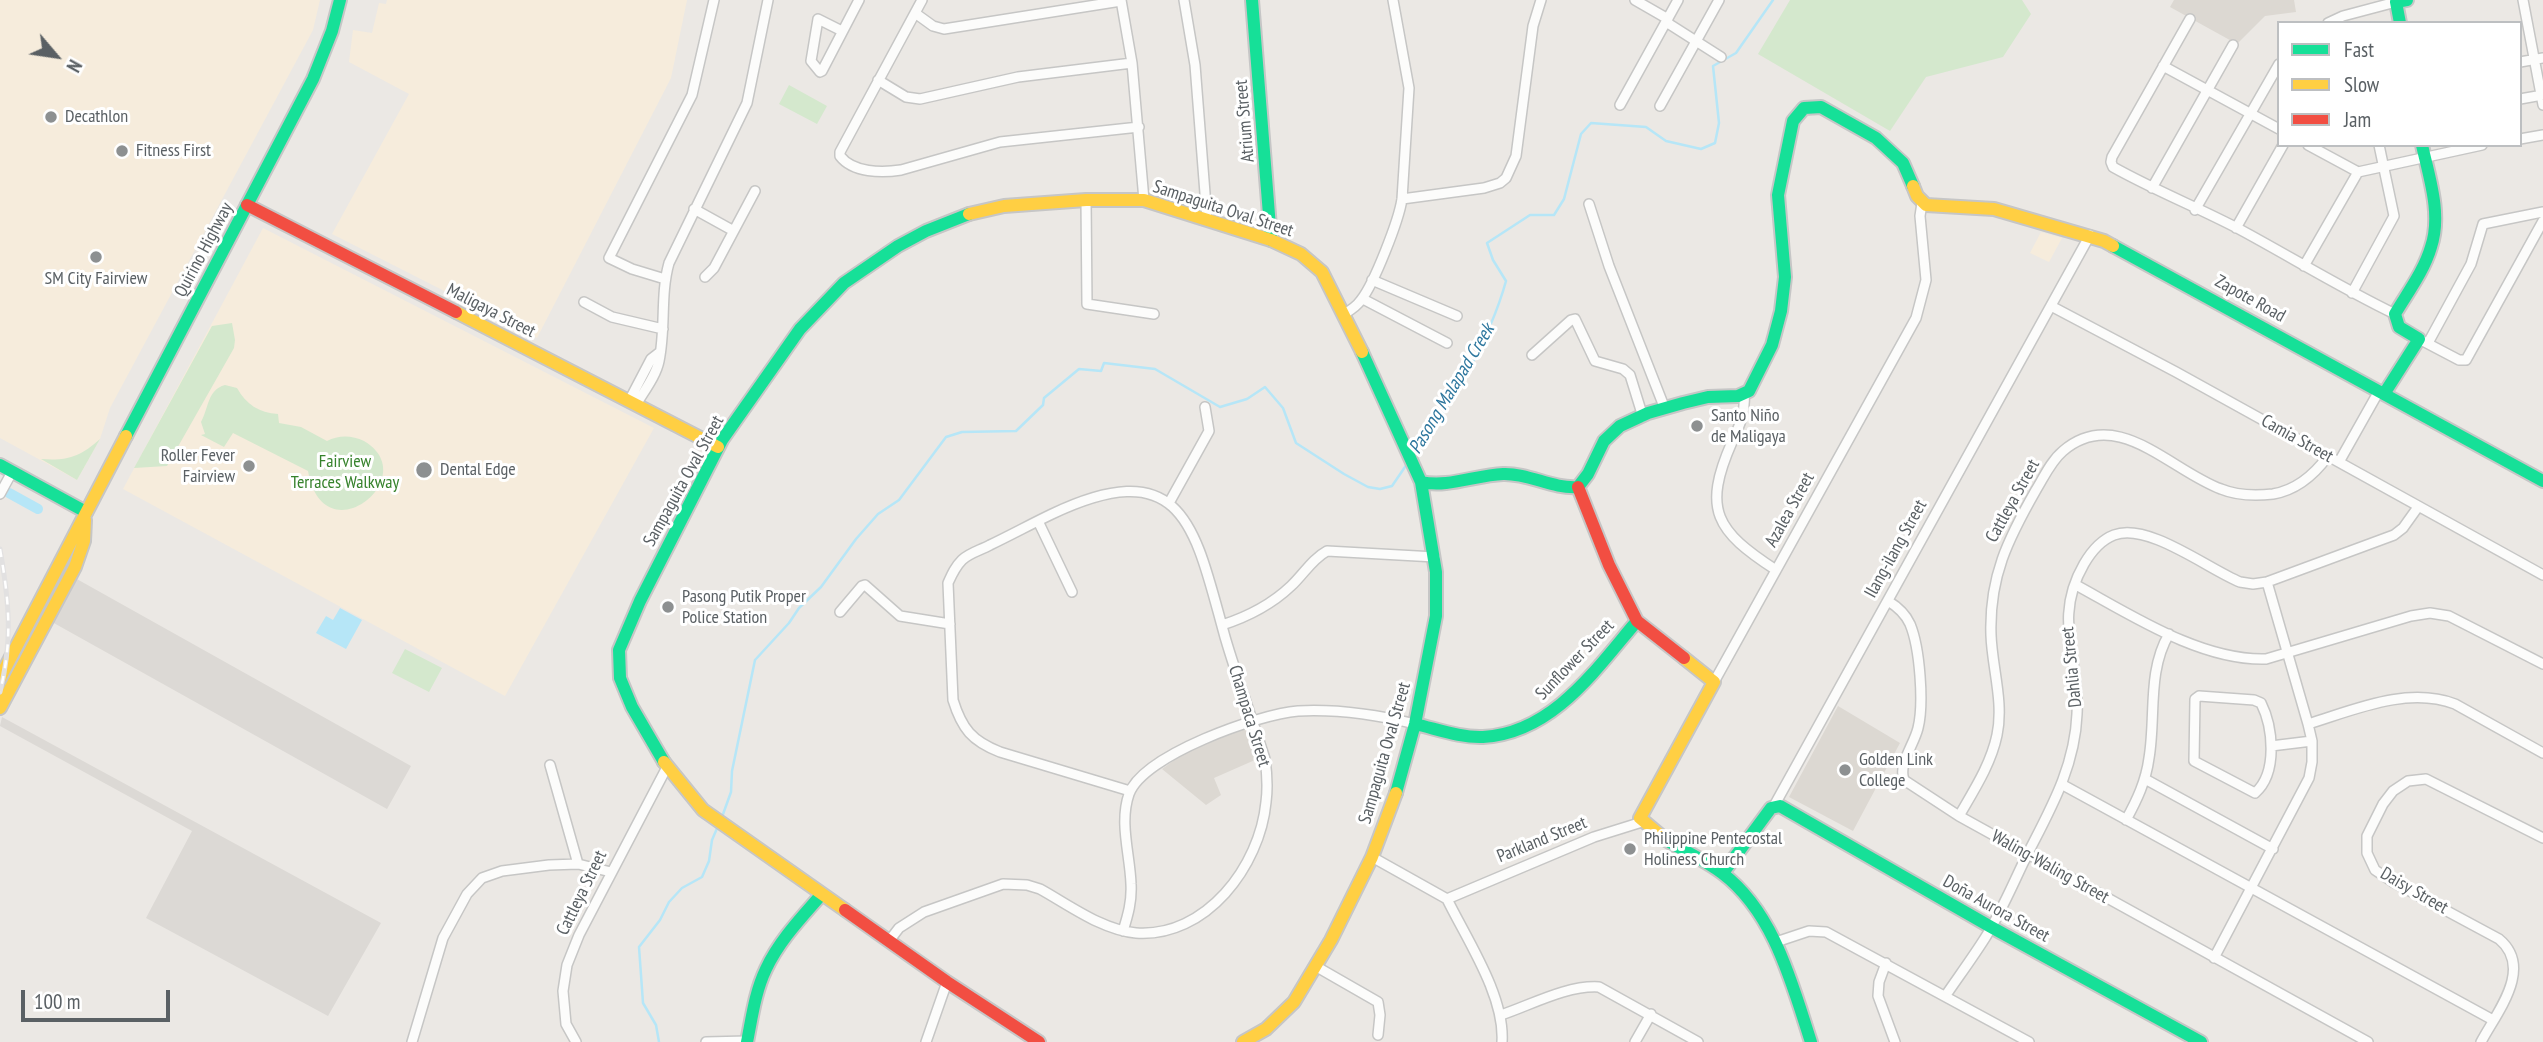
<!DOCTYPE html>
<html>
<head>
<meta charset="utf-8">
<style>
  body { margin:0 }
  #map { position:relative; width:2543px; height:1042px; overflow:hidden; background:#ebe8e4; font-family:"PT Sans Narrow",sans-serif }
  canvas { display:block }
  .legend { position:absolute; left:2277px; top:21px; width:245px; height:126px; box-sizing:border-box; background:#fff; border:2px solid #bdbfc1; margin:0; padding:9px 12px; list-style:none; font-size:21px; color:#5a6064 }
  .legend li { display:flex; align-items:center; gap:14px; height:35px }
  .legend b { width:35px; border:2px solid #bdbfc1 }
  .north { position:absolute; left:21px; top:21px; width:70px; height:70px; -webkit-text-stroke:5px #fff; paint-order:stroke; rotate:119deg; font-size:19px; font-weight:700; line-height:28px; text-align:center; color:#5a6064 }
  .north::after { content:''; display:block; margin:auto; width:24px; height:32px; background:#5a6064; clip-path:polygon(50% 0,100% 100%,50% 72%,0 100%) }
  .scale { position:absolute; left:21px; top:990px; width:149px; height:32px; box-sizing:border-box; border:4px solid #5a6064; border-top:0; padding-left:9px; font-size:21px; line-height:24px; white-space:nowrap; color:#5a6064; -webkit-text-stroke:5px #fff; paint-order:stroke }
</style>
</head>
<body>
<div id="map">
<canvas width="2543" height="1042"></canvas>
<ul class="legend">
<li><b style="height:9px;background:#16e098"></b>Fast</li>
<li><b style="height:9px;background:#ffcf43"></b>Slow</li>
<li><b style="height:9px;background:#f24e42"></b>Jam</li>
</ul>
<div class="north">N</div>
<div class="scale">100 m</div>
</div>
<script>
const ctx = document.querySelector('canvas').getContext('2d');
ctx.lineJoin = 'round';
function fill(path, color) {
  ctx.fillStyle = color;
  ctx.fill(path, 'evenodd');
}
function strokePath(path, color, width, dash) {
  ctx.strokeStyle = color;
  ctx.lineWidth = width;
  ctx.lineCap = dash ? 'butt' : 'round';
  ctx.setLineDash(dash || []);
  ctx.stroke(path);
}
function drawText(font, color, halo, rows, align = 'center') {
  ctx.font = font + ' "PT Sans Narrow",sans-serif';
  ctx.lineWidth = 6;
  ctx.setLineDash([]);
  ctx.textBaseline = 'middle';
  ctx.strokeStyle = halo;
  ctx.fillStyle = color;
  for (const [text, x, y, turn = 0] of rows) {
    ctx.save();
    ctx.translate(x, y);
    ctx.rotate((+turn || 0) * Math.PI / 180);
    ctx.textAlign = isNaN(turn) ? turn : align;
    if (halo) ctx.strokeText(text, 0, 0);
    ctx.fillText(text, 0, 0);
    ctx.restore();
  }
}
fill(new Path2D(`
  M0 0H320L313 30 110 408 100 439 77 480 0 438Z
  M387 0H687L671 78 537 338 332 234 409 94 349 62 353 30 372 33 379 3 386 4Z
  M263 228 654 428 505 696 123 489Z
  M2041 232 2062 238 2049 262 2030 253Z`), '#f6ecdc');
fill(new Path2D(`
  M75 578 411 766 387 809 52 622Z
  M2 717 381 923 328 1016 146 918 192 831 0 726Z`), '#dcd9d5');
fill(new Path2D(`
  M2174 0H2294L2296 12 2265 16 2237 44 2170 7Z
  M1838 706 1900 743 1853 831 1789 797Z
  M1254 723 1264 756 1214 778 1221 795 1206 805 1162 769 1194 746Z`), '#dcd8d2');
fill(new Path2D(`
  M1790 0H2022L2031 14 2003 57 1926 77 1890 131 1758 54Z
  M789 85 827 106 817 124 779 104Z
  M232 323 235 340 234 348 167 466 134 468 212 326Z
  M225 385 237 388C246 404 259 413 278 414L279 423 301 427 327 441C338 435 352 435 364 441 425 477 323 558 308 471L233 433 224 447 201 435 205 434 201 422C209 408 207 390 225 385Z
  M100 439 77 480 41 459C67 461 80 457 100 439Z
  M405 649 442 668 429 692 392 673Z`), '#d4e8cd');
fill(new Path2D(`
  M340 608 362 620 346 649 316 633 326 616 333 620Z`), '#b6e6f7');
strokePath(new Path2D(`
  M1413 456C1450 408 1490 339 1506 281L1493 260 1487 243 1530 215H1554L1564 199 1581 134 1591 123 1646 127 1666 141 1701 149 1715 143 1719 123 1713 66 1736 53 1773 0
  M722 817 731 792 732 771 755 660 789 623 799 608 821 587 856 539 878 514 899 500 946 437 962 432 1016 431 1043 405 1044 398 1079 369 1101 371 1104 363 1155 369 1220 407 1247 399 1265 387 1283 408 1296 443 1344 474 1368 487 1380 489 1392 486 1407 464
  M659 1042 656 1025 643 1003 639 947 660 920 669 902 682 888 702 877 709 861 712 840 718 826`), '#b6e6f7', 2.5);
strokePath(new Path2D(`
  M9 493 38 509`), '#b6e6f7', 10);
const street = new Path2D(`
  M922 0 840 152V156C853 173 882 173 901 170L1000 142 1139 127
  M1121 0 1132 63 1144 200
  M1184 0 1195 65 1207 219
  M1635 0 1668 19
  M2523 0 2543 105
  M915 13 933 26 944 29 1121 1
  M2190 19 2112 157 2111 162 2113 167C2154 190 2197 207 2239 229 2291 257 2341 288 2395 314
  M1666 22 1721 57
  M2328 23 2343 16 2396 2V0
  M842 31 818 19 811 61 820 72 822 71 859 0
  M2520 62 2543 58
  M2163 66 2279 129
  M878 80 906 97 920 99 1018 77 1132 63
  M2520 99 2543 95
  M1620 105 1678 0
  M1660 106 1719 0
  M2520 139 2543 135
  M2308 145 2358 172 2482 145
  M2152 188 2233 45
  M1402 199 1484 188 1500 183 1506 178 1516 156 1533 26 1541 0
  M1086 200 1087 304 1154 314
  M1589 204 1609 266 1665 409
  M694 209 732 230
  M2195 210 2279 64
  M2236 228 2283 145
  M2304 266 2358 172
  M705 277 714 268 755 191
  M665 279 632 269 609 258 692 95 714 0
  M1372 280 1457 316
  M2352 293 2394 216 2379 145
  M1363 299 1447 343
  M584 302 612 317 663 329
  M2051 306 2176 372 2543 575
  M1344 314C1351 310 1357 306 1361 300 1374 284 1399 220 1402 199L1409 88 1393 0
  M2419 339 2459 360H2466L2543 221
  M2428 343 2471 264 2483 224 2543 212
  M1532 355 1571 320 1575 319 1595 361 1623 369 1630 375 1643 417
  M1744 395C1746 412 1739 427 1732 442 1702 510 1716 531 1776 570
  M629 401 651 359 660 352
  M636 405C644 391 656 376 659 361 666 328 660 295 669 263L747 103 768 0
  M2339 462 2379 391
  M0 494 12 472
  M1169 503 1209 431 1205 407
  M1038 521 1072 592
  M2076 585C2131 615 2201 661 2266 659L2411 616 2430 613 2449 616 2543 664
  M1888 601C1898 607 1905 613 1910 624 1920 648 1924 704 1918 728 1914 745 1898 764 1904 780L1959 816 2368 1042
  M840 612 862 586 865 585 900 616 950 624
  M1222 625C1247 617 1272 604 1291 586 1303 575 1312 559 1327 551L1435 557
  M1714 682 1916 318 1926 280 1920 216 1922 203
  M2199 696 2254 700 2261 703C2273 727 2278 773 2255 793L2194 761 2195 699Z
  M2308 724C2354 710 2407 686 2455 704L2543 753
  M2271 746 2312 741
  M550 765 578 864
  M2145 779 2273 849
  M2063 785 2493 1020
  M1774 806 2090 235
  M1959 816C1974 790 1991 764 1997 735 2004 702 1992 667 1991 635 1989 577 2008 539 2036 490 2044 477 2051 461 2063 451 2117 405 2171 471 2221 489 2238 496 2255 496 2273 494 2297 490 2314 475 2328 456
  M2126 820C2137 800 2146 781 2149 758 2156 717 2147 671 2169 634
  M1372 857 1447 899
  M1447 899 1594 837 1642 822
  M1447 899C1467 940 1505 996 1502 1042
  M1123 931C1128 915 1132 901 1131 884 1130 854 1119 823 1129 794 1143 755 1259 714 1298 711 1336 709 1378 715 1415 724
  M889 941 899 928 924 912 1003 884 1027 885 1040 889C1069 905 1102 930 1136 933 1206 938 1260 866 1266 802 1268 787 1267 773 1265 759 1252 718 1237 678 1225 637 1195 529 1185 451 1052 514 1031 524 1011 535 990 545 981 550 969 553 962 560 955 567 952 574 948 583L953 700C962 729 972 741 1000 752L1130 791
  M1776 942 1809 931 1826 932 2029 1042
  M2214 958 2309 778 2312 762V741L2308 724 2267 582
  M1886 963 1879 982 1878 996 1895 1042
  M1317 967 1378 1002 1380 1015 1378 1035
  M1946 995C1959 976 1973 957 1985 938 2002 911 2014 881 2028 853 2051 808 2075 766 2077 714 2080 659 2052 619 2084 564 2091 552 2101 540 2114 535 2148 522 2208 569 2240 582L2253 584 2267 582 2394 535 2403 528 2418 507
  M1501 1015C1531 1005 1567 985 1599 987L1698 1042
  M412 1042 443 938 467 894 482 878 502 871 549 865 578 864 611 872
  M576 1042 566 1024 563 991 567 965 579 935 667 767
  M706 1042 747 1041
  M926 1042 947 982
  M1635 1042 1651 1014
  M2481 1042C2497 1012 2534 968 2499 939L2393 882 2375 870 2367 853V836L2383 804 2393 791 2408 781 2426 779 2543 838`);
const fast = new Path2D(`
  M1252 0 1271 240
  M2400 23 2396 2 2407 0
  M2113 246 2543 481
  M1362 352 1421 482 1436 572V616L1415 724 1396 793
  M2384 394 2419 339 2399 327 2395 314C2408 292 2424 271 2431 247 2442 214 2429 177 2422 145
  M126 436 313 79 332 31 340 0
  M0 465 86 512
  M1421 482C1448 488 1476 475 1503 474 1529 473 1552 489 1578 487L1588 474 1604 441 1620 426 1648 413 1683 403 1708 397 1738 396 1749 391 1772 345 1781 311 1785 277 1778 195 1793 121 1804 108 1821 107 1876 138 1903 163 1913 186
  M1415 724C1437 729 1461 738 1483 737 1553 733 1596 669 1637 621
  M664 762 632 707 620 678 619 650 640 601 722 440 800 329 844 283 898 246 926 231 969 214
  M1666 840C1684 851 1705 860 1722 873 1774 912 1792 984 1811 1042
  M1723 873 1771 808 1780 806 1991 927 2201 1042
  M747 1042C752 1017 755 992 766 969 779 941 801 918 821 895`);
const slow = new Path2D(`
  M1913 186 1917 196 1926 205 1994 209 2104 241 2113 246
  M969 214 1004 206 1086 200H1144L1271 240 1301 254 1322 272 1362 352
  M456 312 718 447
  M0 678 126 436
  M0 708 75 567 84 541 85 520
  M664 762 703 810 845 910
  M1666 840 1640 818 1714 682 1684 658
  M1243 1042 1266 1029 1294 1002 1331 940 1372 857 1396 793`);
const jam = new Path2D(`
  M247 205 456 312
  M1578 487 1609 565 1637 621 1684 658
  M845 910 947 982 1039 1042`);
strokePath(street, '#c6c6c5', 12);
strokePath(fast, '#c6c6c6', 16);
strokePath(slow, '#c6c6c6', 16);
strokePath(jam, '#c6c6c6', 16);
strokePath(street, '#fcfcfb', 9);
strokePath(fast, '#16e098', 12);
strokePath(slow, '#ffcf43', 12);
strokePath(jam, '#f24e42', 12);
const rail = new Path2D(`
  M0 549C9 601 13 639 0 692`);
strokePath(rail, '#e2e1e1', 5);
strokePath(rail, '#fff', 2.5, [8]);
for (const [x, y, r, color] of [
  [51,117,7,"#8d9091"],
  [122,151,7,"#8d9091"],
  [96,257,7,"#8d9091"],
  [1697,426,7,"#8d9091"],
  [249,466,7,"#8d9091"],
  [424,470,9,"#8d9091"],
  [668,607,7,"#8d9091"],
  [1845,770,7,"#8d9091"],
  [1630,849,7,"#8d9091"]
]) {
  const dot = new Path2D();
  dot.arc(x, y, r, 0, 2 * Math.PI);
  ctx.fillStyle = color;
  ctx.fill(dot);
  strokePath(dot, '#fff', 2.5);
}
drawText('18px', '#5a6064', '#fff', [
  ["Decathlon",65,117],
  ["Fitness First",136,151],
  ["SM City Fairview",96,279,"center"],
  ["Santo Niño",1711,416],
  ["de Maligaya",1711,437],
  ["Roller Fever",235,456,"right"],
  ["Fairview",235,477,"right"],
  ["Dental Edge",440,470],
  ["Pasong Putik Proper",682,597],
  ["Police Station",682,618],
  ["Golden Link",1859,760],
  ["College",1859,781],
  ["Philippine Pentecostal",1644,839],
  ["Holiness Church",1644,860]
], 'left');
drawText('18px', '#5a6064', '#fff', [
  ["Atrium Street",1245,121,-95],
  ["Sampaguita Oval Street",1223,209,18],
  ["Quirino Highway",204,250,-62],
  ["Zapote Road",2250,299,29],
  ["Maligaya Street",491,311,27],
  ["Camia Street",2297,439,29],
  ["Sampaguita Oval Street",684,481,-61],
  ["Cattleya Street",2013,501,-61],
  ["Azalea Street",1790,510,-61],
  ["Ilang-ilang Street",1896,549,-61],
  ["Sunflower Street",1575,660,-46],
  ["Dahlia Street",2072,667,-96],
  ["Champaca Street",1249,716,73],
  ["Sampaguita Oval Street",1385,753,-74],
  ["Parkland Street",1542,840,-22],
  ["Waling-Waling Street",2050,867,29],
  ["Daisy Street",2414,891,30],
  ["Cattleya Street",582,893,-64],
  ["Doña Aurora Street",1996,909,29]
]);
drawText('18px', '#36822c', '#fff', [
  ["Fairview",345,462],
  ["Terraces Walkway",345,483]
]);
drawText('italic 19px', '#2e779e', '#fff', [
  ["Pasong Malapad Creek",1452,389,-59]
]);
</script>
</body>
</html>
